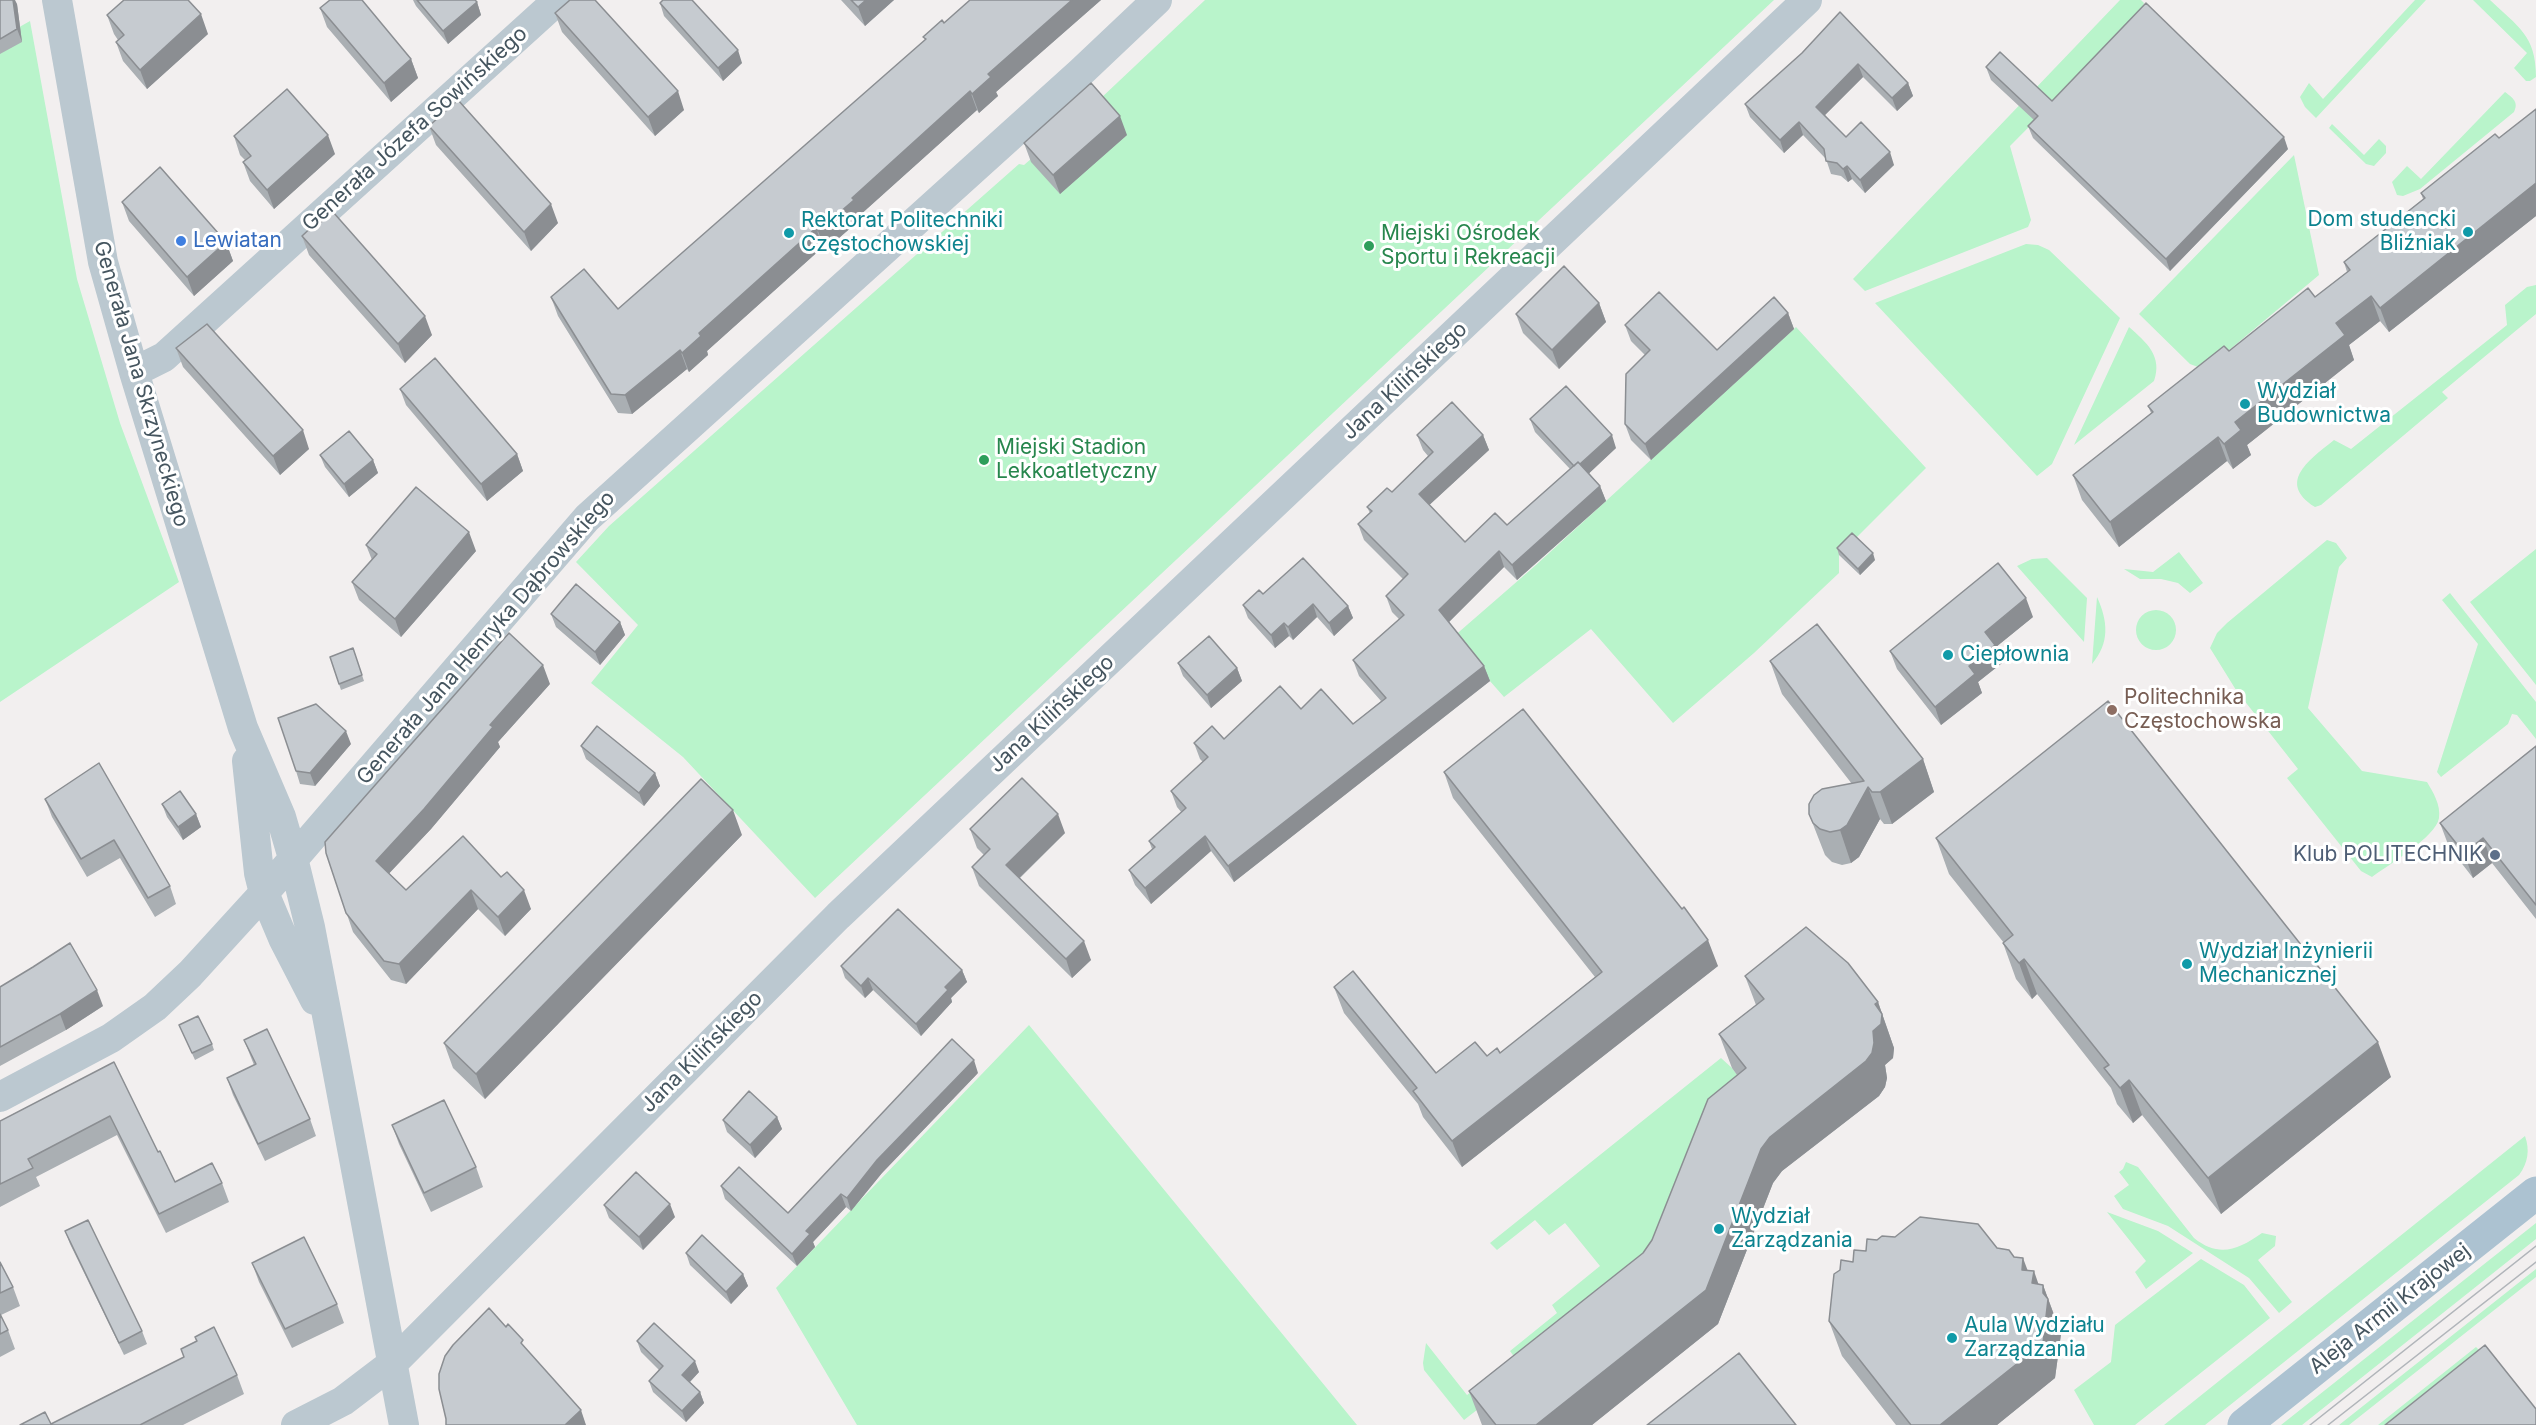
<!DOCTYPE html>
<html>
<head>
<meta charset="utf-8">
<style>
  body { margin:0 }
  canvas { display:block; background:#f2efef }
</style>
</head>
<body>
<canvas width="2536" height="1425"></canvas>
<script>
const ctx = document.querySelector('canvas').getContext('2d');
ctx.lineJoin = 'round';
function fill(path, color) {
  ctx.fillStyle = color;
  ctx.fill(path, 'evenodd');
}
function strokePath(path, color, width, dash) {
  ctx.strokeStyle = color;
  ctx.lineWidth = width;
  ctx.lineCap = dash ? 'butt' : 'round';
  ctx.setLineDash(dash || []);
  ctx.stroke(path);
}
function drawText(font, color, halo, rows, align = 'center') {
  ctx.font = font + ' Inter,sans-serif';
  ctx.lineWidth = 6;
  ctx.setLineDash([]);
  ctx.textBaseline = 'middle';
  ctx.strokeStyle = halo;
  ctx.fillStyle = color;
  for (const [text, x, y, turn = 0] of rows) {
    ctx.save();
    ctx.translate(x, y);
    ctx.rotate((+turn || 0) * Math.PI / 180);
    ctx.textAlign = isNaN(turn) ? turn : align;
    if (halo) ctx.strokeText(text, 0, 0);
    ctx.fillText(text, 0, 0);
    ctx.restore();
  }
}
fill(new Path2D(`
  M1205 0H1774L815 898 683 757 591 683 638 625 576 562 609 526 1019 164 1024 165 1100 99Z
  M2120 0H2141L2144 3 2139 16 2010 146 2031 220 2028 227 1865 291 1853 279Z
  M2415 0H2426L2316 118 2305 107 2300 97 2309 83 2323 99Z
  M2473 0H2490C2518 27 2536 35 2536 77L2530 81H2526L2514 68 2527 53Z
  M30 21 77 279 120 423 179 582 0 702V38Z
  M2505 92C2513 98 2519 102 2514 112L2420 189 2403 196 2397 195 2392 182 2407 166 2421 179Z
  M2332 124 2364 155 2379 139 2386 146V153L2374 166 2366 164 2329 128Z
  M2294 155 2319 275 2216 361 2198 367 2190 364 2139 314Z
  M2026 244 2038 245 2049 250 2120 318 2052 464 2037 476 1875 303Z
  M2536 285V314L2442 392 2448 398 2321 505 2315 507C2275 482 2312 458 2334 440L2351 449 2507 325 2505 305 2527 287Z
  M1796 327 1926 468 1839 555V573L1754 653 1673 723 1591 629 1504 697 1452 638 1536 565Z
  M2129 327C2146 342 2163 356 2154 381L2074 445Z
  M2327 540 2336 543 2347 558 2339 567 2308 708 2362 771 2427 782C2433 792 2441 805 2439 818 2436 837 2388 865 2372 877L2361 871 2287 778 2298 769 2236 690 2210 648 2217 633 2227 623Z
  M2536 549V685L2470 602Z
  M2179 552 2203 583 2190 593 2178 583 2161 579H2140L2124 569 2153 572Z
  M2047 558 2087 598 2084 642 2017 566 2032 559Z
  M2450 593 2536 702V739L2517 715 2512 714 2508 724 2441 777 2437 772 2478 644 2442 600Z
  M2097 597C2108 621 2110 643 2092 664Z
  M2136 630a20 20 0 1 1 40 0a20 20 0 1 1-40 0Z
  M1029 1025 1357 1425H857L776 1288Z
  M1721 1058 1732 1068 1758 1103 1665 1275 1515 1358 1510 1351 1557 1313 1552 1305 1600 1266 1565 1223 1549 1235 1535 1220 1497 1250 1490 1243Z
  M2525 1136C2530 1150 2528 1163 2519 1175L2205 1425H2164Z
  M2126 1162 2138 1167 2194 1238C2219 1258 2238 1250 2262 1233L2276 1236 2275 1246 2258 1260 2292 1302 2279 1313 2249 1278 2168 1226 2123 1209 2114 1196 2129 1185 2119 1172 2123 1169Z
  M2107 1212 2158 1231 2193 1253 2146 1289 2135 1272 2146 1261Z
  M2536 1223V1239L2302 1425H2281Z
  M2201 1259 2244 1285 2270 1318 2135 1425H2094L2074 1390 2111 1362 2115 1325Z
  M2536 1269V1277L2349 1425H2339Z
  M1426 1343 1467 1395 1502 1368 1509 1385 1464 1420 1424 1370 1423 1363Z
  M2476 1347 2480 1351 2414 1425H2378Z`), '#b9f4cb');
strokePath(new Path2D(`
  M57 0 103 262 134 372 243 728 281 817 293 858 310 927 330 1031 404 1425
  M134 372 164 357 558 0
  M247 761 259 873 264 893 283 938 315 1000
  M0 1097 111 1038 155 1007 190 974 264 893 587 518 1081 72 1157 0
  M296 1425 343 1401 393 1363 838 916 1807 0`), '#bbc8d0', 30);
strokePath(new Path2D(`
  M2244 1425 2536 1193`), '#acc2d1', 33);
strokePath(new Path2D(`
  M2310 1425 2536 1246
  M2328 1425 2536 1262`), '#b1b5ba', 1.5);
fill(new Path2D(`
  M0 0 17 4 22 42 0 54Z
  M413 0H475L477 2 481 15 448 44 416 6Z
  M841 0H894L865 26Z
  M970 0H1101L996 92 998 96 979 113 977 110 859 216 861 219 825 250 823 247 707 351 708 355 689 372 687 369 632 414 618 413 558 316 551 297 618 309 925 40 923 37 944 23Z
  M660 3 742 63 723 81 664 16Z
  M320 8 411 59 418 78 391 102 327 27Z
  M1840 12 1908 83 1913 96 1897 111 1863 77 1825 115 1846 137 1894 165 1865 193 1852 179 1848 182 1841 176 1831 174 1826 159 1803 135 1784 153 1750 117 1745 104 1802 53Z
  M555 13 684 110 655 136 562 32Z
  M107 15 208 34 147 89 123 61 116 42 118 40 114 34Z
  M1986 67 2052 101 2288 149 2170 271 2033 138 2028 126 2034 120 1991 80Z
  M2536 109V216L2389 332 2380 321 2349 345 2354 360 2247 445 2251 455 2233 469 2227 461 2119 547 2082 500 2073 475 2151 413 2148 406 2229 351 2315 297 2347 272 2344 262 2423 199 2421 193 2499 138Z
  M429 126 558 223 531 251 436 145Z
  M1127 135 1060 194 1031 162 1024 143Z
  M234 136 335 154 274 209 250 181 243 162 245 160 240 155Z
  M122 202 226 242 233 261 194 296 129 221Z
  M302 236 432 335 405 363 309 255Z
  M1599 303 1606 322 1559 369 1523 333 1516 314Z
  M1788 313 1794 329 1651 460 1631 440 1625 424 1645 355 1631 341 1625 325 1717 350Z
  M176 348 309 449 280 475 183 367Z
  M400 389 517 454 523 471 487 501 406 405Z
  M1530 419 1616 448 1589 473 1600 486 1606 501 1517 580 1504 567 1449 622 1484 666 1490 681 1234 882 1211 851 1151 904 1135 885 1129 870 1152 849 1149 841 1182 813 1177 807 1171 791 1203 762 1200 759 1194 743 1224 739 1301 709 1353 724 1381 701 1359 676 1353 660 1399 619 1392 612 1386 596 1403 579 1364 540 1358 524 1370 513 1367 507 1392 492 1428 456 1423 450 1417 435H1483L1489 450 1429 505 1465 542 1507 525 1570 469 1535 432Z
  M320 455 373 460 378 473 349 497 325 467Z
  M366 545 476 551 401 637 359 600 352 582 372 560Z
  M1837 548 1875 560 1860 575 1839 555Z
  M1263 594 1348 606 1353 618 1334 636 1317 617 1293 640 1289 636 1275 648 1248 618 1243 605Z
  M551 614 620 622 625 635 600 665 556 627Z
  M2033 617 1996 647 2002 663 1978 682 1982 693 1941 725 1897 669 1890 651Z
  M353 648 364 681 341 690 330 657Z
  M1770 661 1923 759 1934 792 1892 824H1884L1880 819 1859 857 1851 863 1842 865 1832 862 1825 855 1809 814 1852 784 1782 694Z
  M1178 663 1237 668 1242 681 1211 708 1183 676Z
  M550 684 498 742 500 747 431 829 389 873 406 890 463 836 531 909 505 936 478 909 406 984 391 980 353 932 326 853Z
  M351 744 315 786 300 784 296 771Z
  M581 746 655 773 660 786 644 806 586 759Z
  M2536 746V919L2492 863 2473 878 2449 847 2440 823Z
  M99 763 170 886 176 904 155 917 120 858 87 877 52 817 45 799Z
  M1444 772 1718 966 1462 1167 1423 1117 1418 1104 1344 1013 1334 987 1436 1073 1487 1056 1500 1053 1595 977 1453 798Z
  M162 804 196 814 201 827 183 840 167 817Z
  M970 829 1065 833 1020 878 1091 960 1072 978 979 886 972 867 984 855 977 848Z
  M742 835 485 1099 453 1068 444 1043Z
  M1936 838 2391 1077 2221 1214 2142 1115 2133 1123 2117 1104 2111 1088 2037 994 2032 999 2016 979 2003 943H2004L1949 874Z
  M841 966 962 970 967 982 951 998 952 1002 921 1036 873 990 865 998 845 978Z
  M1745 976 1878 1002 1894 1048 1893 1058 1885 1065 1887 1078 1885 1087 1879 1096 1782 1171 1773 1183 1718 1324 1592 1425H1482L1469 1391 1643 1253 1652 1240 1737 1075 1732 1068 1719 1034 1756 1005Z
  M0 987 103 1006 66 1030 0 1066Z
  M179 1025 212 1044 214 1050 195 1060Z
  M244 1040 310 1119 316 1136 265 1161 233 1095 227 1078 254 1065Z
  M114 1062 158 1152 175 1182 222 1183 229 1202 166 1233 117 1135 36 1177 40 1186 0 1207V1121Z
  M978 1073 882 1173 851 1211 846 1207 813 1242 815 1247 797 1266 725 1199 721 1186 788 1213Z
  M777 1117 782 1129 755 1158 727 1132 723 1120Z
  M392 1125 476 1167 483 1187 431 1212 399 1144Z
  M604 1205 675 1217 643 1250 609 1218Z
  M65 1231 142 1331 147 1344 124 1355 70 1244Z
  M1895 1237 1997 1248 2014 1257 2027 1270 2038 1284 2043 1285 2056 1320 2061 1334 2055 1378 1997 1425H1896L1842 1356 1829 1321 1853 1262 1877 1240Z
  M686 1253 743 1274 748 1286 731 1304 690 1265Z
  M0 1262 13 1287 20 1306 1 1315 8 1330 15 1349 0 1357Z
  M252 1263 337 1304 344 1323 292 1348 259 1282Z
  M195 1337 237 1375 244 1394 183 1425H20L51 1424 184 1357 181 1349 196 1341Z
  M637 1341 699 1372 690 1382 700 1392 704 1403 686 1422 653 1392 649 1381 659 1370 641 1352Z`), '#aaafb3');
fill(new Path2D(`
  M13 0H15L17 4 22 42 17 29Z
  M866 0H894L865 26 858 7Z
  M1072 0H1101L996 92 998 96 979 113 972 94 988 74Z
  M477 2 481 15 448 44 443 31Z
  M201 14 208 34 147 89 140 70Z
  M738 50 742 63 723 81 718 68Z
  M411 59 418 78 391 102 384 83Z
  M1858 64 1863 77 1821 119 1816 107Z
  M1908 83 1913 96 1897 111 1892 98Z
  M678 91 684 110 655 136 648 117Z
  M970 91 977 110 859 216 861 219 825 250 818 231 852 198Z
  M1120 116 1127 135 1060 194 1053 175Z
  M1799 122 1803 135 1784 153 1780 140Z
  M328 135 335 154 274 209 267 190Z
  M2284 137 2288 149 2170 271 2166 259Z
  M1890 152 1894 165 1865 193 1860 180Z
  M1847 166 1852 179 1848 182 1843 169Z
  M2536 183V216L2389 332 2380 308Z
  M551 204 558 223 531 251 524 232Z
  M816 228 823 247 707 351 708 355 689 372 682 353 699 333Z
  M226 242 233 261 194 296 187 277Z
  M2371 296 2380 321 2349 345 2354 360 2247 445 2251 455 2233 469 2224 444 2235 422 2336 323Z
  M1599 303 1606 322 1559 369 1552 350Z
  M1788 313 1794 329 1651 460 1645 444Z
  M425 316 432 335 405 363 398 344Z
  M680 350 687 369 632 414 625 395Z
  M303 430 309 449 280 475 273 456Z
  M1483 435 1489 450 1424 510 1419 494Z
  M1612 435 1616 448 1581 481 1576 468Z
  M2218 437 2227 461 2119 547 2110 522Z
  M517 454 523 471 487 501 481 484Z
  M373 460 378 473 349 497 344 484Z
  M1600 486 1606 501 1517 580 1512 565Z
  M469 532 476 551 401 637 395 619Z
  M1499 551 1504 567 1445 626 1439 610Z
  M1873 553 1875 560 1860 575 1858 569Z
  M2026 598 2033 617 1996 647 2002 663 1978 682 1982 693 1941 725 1935 707 1969 666 1985 632Z
  M1313 604 1317 617 1293 640 1288 627Z
  M1348 606 1353 618 1334 636 1329 623Z
  M620 622 625 635 600 665 595 652Z
  M1284 623 1289 636 1275 648 1271 635Z
  M543 665 550 684 498 742 500 747 431 829 383 880 376 861 490 725Z
  M1484 666 1490 681 1234 882 1228 866Z
  M1237 668 1242 681 1211 708 1207 695Z
  M346 731 351 744 315 786 310 773Z
  M1923 759 1934 792 1892 824 1880 792Z
  M655 773 660 786 644 806 639 793Z
  M1868 787 1880 819 1859 857 1851 863 1840 830Z
  M733 810 742 835 485 1099 476 1074Z
  M196 814 201 827 183 840 178 827Z
  M1058 814 1065 833 1013 884 1006 865Z
  M1205 836 1211 851 1151 904 1145 888Z
  M2483 838 2492 863 2473 878 2464 853Z
  M471 890 478 909 406 984 399 964Z
  M524 890 531 909 505 936 498 917Z
  M1708 940 1718 966 1462 1167 1452 1141Z
  M1084 941 1091 960 1072 978 1066 959Z
  M2024 959 2037 994 2032 999 2019 963Z
  M962 970 967 982 951 998 952 1002 921 1036 916 1024 945 987Z
  M868 978 873 990 865 998 861 986Z
  M97 990 103 1006 66 1030 60 1014Z
  M1878 1002 1894 1048 1893 1058 1885 1065 1887 1078 1885 1087 1879 1096 1782 1171 1773 1183 1718 1324 1592 1425H1536L1770 1137 1873 1031 1875 1004Z
  M2378 1042 2391 1077 2221 1214 2208 1178Z
  M974 1060 978 1073 882 1173 851 1211 847 1198 877 1160Z
  M2129 1080 2142 1115 2133 1123 2120 1088Z
  M777 1117 782 1129 755 1158 750 1145Z
  M841 1194 846 1207 813 1242 815 1247 797 1266 792 1254 806 1231Z
  M670 1204 675 1217 643 1250 639 1237Z
  M2023 1258 2032 1282 2034 1271 2046 1306 2022 1270Z
  M743 1274 748 1286 731 1304 726 1292Z
  M2043 1285 2061 1334 2055 1378 1997 1425H1940L2043 1293Z
  M695 1361 699 1372 686 1386 682 1375Z
  M700 1392 704 1403 686 1422 682 1411Z
  M581 1410 586 1425H565Z`), '#8b8e92');
const building = new Path2D(`
  M0 0H13L17 29 0 39Z
  M124 0H188L201 14 140 70 116 42 124 35 107 15Z
  M330 0H362L411 59 384 83 320 8Z
  M417 0H475L477 2 443 31Z
  M570 0H595L678 91 648 117 555 13Z
  M663 0H692L738 50 718 68 660 3Z
  M851 0H866L858 7Z
  M970 0H1072L988 74 991 77 972 94 970 91 852 198 854 200 818 231 816 228 699 333 701 336 682 353 680 350 625 395 611 394 551 297 584 269 618 309 926 39 923 37 942 20 944 23Z
  M2146 3 2284 137 2166 259 2028 126 2038 116 1986 67 2000 52 2052 101Z
  M1840 12 1908 83 1892 98 1858 64 1816 107 1846 137 1861 122 1890 152 1860 180 1847 166 1843 169 1837 163 1826 161 1824 149 1799 122 1780 140 1745 104 1802 53Z
  M1091 83 1120 116 1053 175 1024 143Z
  M287 89 328 135 267 190 243 162 251 156 234 136Z
  M458 100 551 204 524 232 429 126Z
  M2536 109V183L2380 308 2371 296 2336 323 2345 335 2235 422 2241 430 2224 444 2218 437 2110 522 2073 475 2153 412 2148 406 2224 346 2229 351 2308 288 2315 297 2350 270 2344 262 2425 198 2421 193 2495 134 2499 138Z
  M160 167 226 242 187 277 122 202Z
  M333 212 425 316 398 344 302 236 317 222 319 224Z
  M1564 266 1599 303 1552 350 1516 314Z
  M1659 292 1717 350 1774 297 1788 313 1645 444 1625 424 1626 374 1650 350 1625 325Z
  M207 324 303 430 273 456 176 348Z
  M435 358 517 454 481 484 400 389Z
  M1566 386 1612 435 1580 464 1578 462 1574 466 1530 419Z
  M1452 402 1483 435 1419 494 1465 542 1495 513 1507 525 1578 462 1600 486 1512 565 1499 551 1439 610 1484 666 1228 866 1205 836 1145 888 1129 870 1155 847 1149 841 1186 808 1171 791 1208 757 1194 743 1212 726 1224 739 1280 686 1301 709 1321 689 1353 724 1386 698 1353 660 1404 615 1386 596 1408 574 1358 524 1372 511 1367 507 1387 488 1392 492 1433 452 1417 435Z
  M349 431 373 460 344 484 320 455Z
  M416 487 469 532 395 619 352 582 377 554 366 545Z
  M1852 533 1873 553 1858 569 1837 548Z
  M1303 558 1348 606 1329 623 1313 604 1288 627 1284 623 1271 635 1243 605 1259 590 1263 594Z
  M1998 563 2026 598 1985 632 1995 645 1969 666 1975 674 1935 707 1890 651Z
  M576 584 620 622 595 652 551 614Z
  M1817 624 1923 759 1880 792H1872L1868 787 1847 825 1840 830 1830 832 1820 829 1813 823 1809 814V804L1814 795 1822 789 1864 781 1770 661Z
  M509 633 543 665 490 725 493 727 424 809 376 861 406 890 463 836 501 877 507 872 524 890 498 917 471 890 399 964 384 961 346 913 326 853 325 842Z
  M1209 636 1237 668 1207 695 1178 663Z
  M353 648 362 675 339 684 330 657Z
  M2108 701 2378 1042 2208 1178 2129 1080 2120 1088 2104 1068 2109 1065 2024 959 2019 963 2003 943 2013 935 1936 838Z
  M316 704 346 731 310 773 296 771 278 718Z
  M1523 709 1682 909 1684 907 1708 940 1452 1141 1413 1091 1417 1088 1334 987 1353 971 1436 1073 1475 1042 1487 1056 1497 1048 1500 1053 1602 972 1444 772Z
  M597 726 655 773 639 793 581 746Z
  M2536 746V905L2483 838 2464 853 2440 823Z
  M99 763 170 886 148 898 114 840 81 859 45 799Z
  M1022 778 1058 814 1006 865 1084 941 1066 959 972 867 990 849 970 829Z
  M701 779 733 810 476 1074 444 1043Z
  M180 791 196 814 178 827 162 804Z
  M898 909 962 970 945 987 948 990 916 1024 868 978 861 986 841 966Z
  M1806 927 1848 963 1878 1002 1875 1004 1882 1014 1881 1024 1873 1031 1874 1043 1872 1053 1866 1061 1770 1137 1761 1149 1706 1290 1536 1425H1496L1469 1391 1643 1253 1652 1240 1708 1099 1746 1068 1719 1034 1764 999 1745 976Z
  M70 943 97 990 60 1014 0 1047V987L33 967Z
  M198 1016 212 1044 192 1053 179 1025Z
  M267 1029 310 1119 258 1144 227 1078 256 1064 244 1040Z
  M952 1039 974 1060 877 1160 847 1198 841 1194 806 1231 810 1234 792 1254 721 1186 739 1167 788 1213Z
  M114 1062 158 1152 160 1151 175 1182 212 1163 222 1183 159 1214 110 1116 28 1159 33 1168 0 1184V1121Z
  M749 1091 777 1117 750 1145 723 1120Z
  M444 1100 476 1167 424 1193 392 1125Z
  M636 1172 670 1204 639 1237 604 1205Z
  M1920 1217 1978 1224 1997 1248 2009 1250 2014 1257 2023 1258 2022 1270 2034 1271 2032 1283 2043 1285V1293L2048 1299 2043 1343 1940 1425H1911L1829 1321 1834 1274 1840 1270 1841 1260 1853 1262 1854 1250 1866 1251 1867 1239 1877 1240 1882 1236 1895 1237Z
  M88 1220 142 1331 119 1343 65 1231Z
  M702 1235 743 1274 726 1292 686 1253Z
  M304 1237 337 1304 285 1329 252 1263Z
  M0 1262 13 1287 0 1293Z
  M489 1308 506 1327 508 1324 523 1340 521 1343 581 1410 565 1425H446V1419L439 1389V1374L445 1356 453 1345Z
  M0 1314 8 1330 0 1334Z
  M654 1323 695 1361 682 1375 700 1392 682 1411 649 1381 663 1366 637 1341Z
  M214 1327 237 1375 140 1425H20L45 1412 51 1424 184 1357 181 1349 197 1341 195 1337Z
  M2485 1345 2536 1409V1425H2385Z
  M1739 1353 1796 1425H1647Z`);
fill(building, '#c6cbd0');
strokePath(building, '#8b8e92', 1.5);
for (const [x, y, r, color] of [
  [2468,232,6,"#0f9aa8"],
  [789,233,6,"#0f9aa8"],
  [181,241,6,"#3f7fe0"],
  [1369,246,6,"#2e9e5b"],
  [2245,404,6,"#0f9aa8"],
  [984,460,6,"#2e9e5b"],
  [1948,655,6,"#0f9aa8"],
  [2112,710,6,"#8d6e63"],
  [2495,855,6,"#5c6f8a"],
  [2187,964,6,"#0f9aa8"],
  [1719,1229,6,"#0f9aa8"],
  [1952,1338,6,"#0f9aa8"]
]) {
  const dot = new Path2D();
  dot.arc(x, y, r, 0, 2 * Math.PI);
  ctx.fillStyle = color;
  ctx.fill(dot);
  strokePath(dot, '#fff', 2);
}
drawText('21px', '#45555f', '#fff', [
  ["Generała Józefa Sowińskiego",415,129,-42],
  ["Jana Kilińskiego",1405,381,-43],
  ["Generała Jana Skrzyneckiego",141,384,74],
  ["Generała Jana Henryka Dąbrowskiego",486,638,-49],
  ["Jana Kilińskiego",1052,714,-43],
  ["Jana Kilińskiego",702,1052,-45],
  ["Aleja Armii Krajowej",2390,1309,-38]
]);
drawText('21px', '#0d838f', '#fff', [
  ["Dom studencki",2456,220,"right"],
  ["Bliźniak",2456,244,"right"],
  ["Rektorat Politechniki",801,221],
  ["Częstochowskiej",801,245],
  ["Wydział",2257,392],
  ["Budownictwa",2257,416],
  ["Ciepłownia",1960,655],
  ["Wydział Inżynierii",2199,952],
  ["Mechanicznej",2199,976],
  ["Wydział",1731,1217],
  ["Zarządzania",1731,1241],
  ["Aula Wydziału",1964,1326],
  ["Zarządzania",1964,1350]
], 'left');
drawText('21px', '#27864d', '#fff', [
  ["Miejski Ośrodek",1381,234],
  ["Sportu i Rekreacji",1381,258],
  ["Miejski Stadion",996,448],
  ["Lekkoatletyczny",996,472]
], 'left');
drawText('21px', '#366cbe', '#fff', [
  ["Lewiatan",193,241]
], 'left');
drawText('21px', '#785e54', '#fff', [
  ["Politechnika",2124,698],
  ["Częstochowska",2124,722]
], 'left');
drawText('21px', '#4e5e75', '#fff', [
  ["Klub POLITECHNIK",2483,855]
], 'right');
</script>
</body>
</html>
